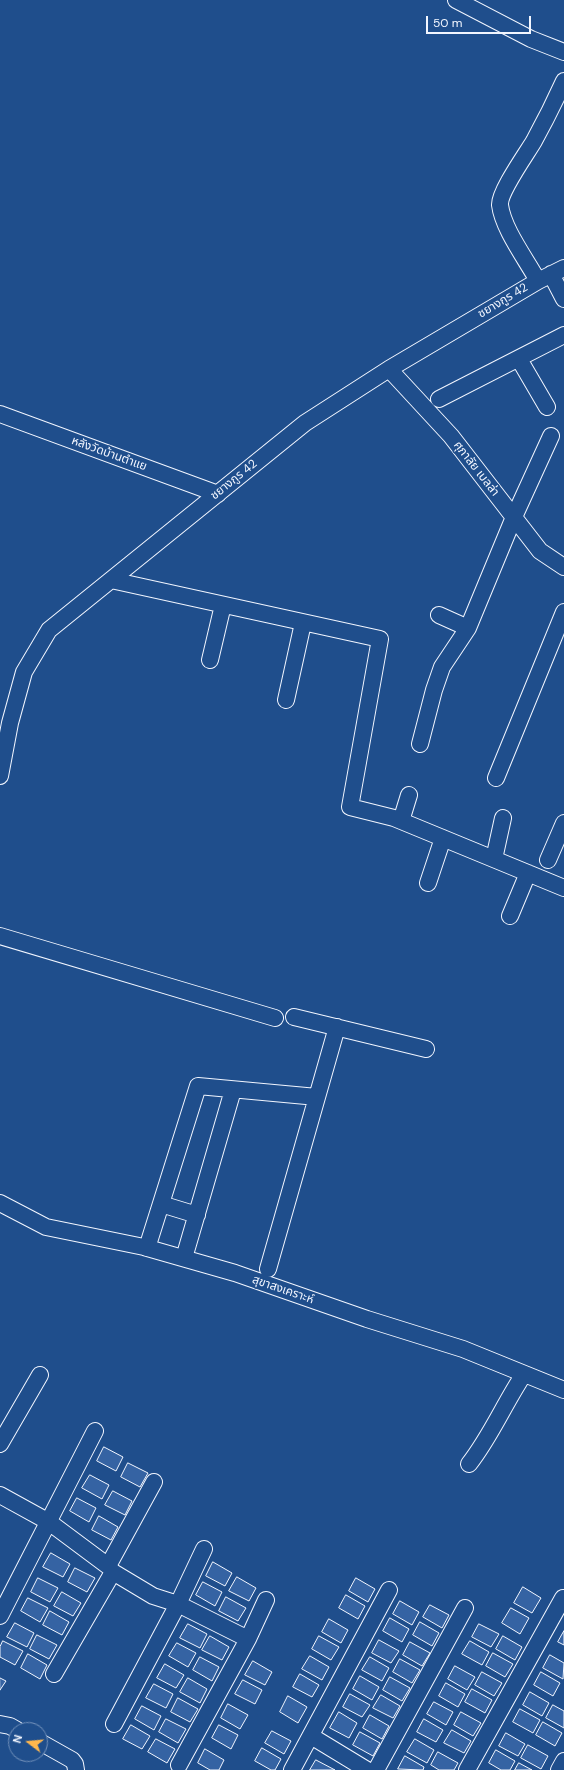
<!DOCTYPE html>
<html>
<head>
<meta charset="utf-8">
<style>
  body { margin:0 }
  #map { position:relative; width:564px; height:1770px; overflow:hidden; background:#1f4e8c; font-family:"DM Sans",sans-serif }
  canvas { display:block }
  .north { position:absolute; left:8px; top:1722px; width:40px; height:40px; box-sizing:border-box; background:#1f4e8c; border:1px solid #7391ba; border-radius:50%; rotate:286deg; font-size:11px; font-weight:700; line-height:16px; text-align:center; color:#f2f6ff }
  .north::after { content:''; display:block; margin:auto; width:14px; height:18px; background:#ffb74d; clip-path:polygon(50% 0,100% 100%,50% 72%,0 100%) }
  .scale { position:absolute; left:426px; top:16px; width:105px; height:18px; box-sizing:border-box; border:2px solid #f2f6ff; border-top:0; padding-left:5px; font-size:12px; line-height:14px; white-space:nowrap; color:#f2f6ff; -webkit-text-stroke:3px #1f4e8c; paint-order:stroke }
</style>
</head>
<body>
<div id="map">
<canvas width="564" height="1770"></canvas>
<div class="north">N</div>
<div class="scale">50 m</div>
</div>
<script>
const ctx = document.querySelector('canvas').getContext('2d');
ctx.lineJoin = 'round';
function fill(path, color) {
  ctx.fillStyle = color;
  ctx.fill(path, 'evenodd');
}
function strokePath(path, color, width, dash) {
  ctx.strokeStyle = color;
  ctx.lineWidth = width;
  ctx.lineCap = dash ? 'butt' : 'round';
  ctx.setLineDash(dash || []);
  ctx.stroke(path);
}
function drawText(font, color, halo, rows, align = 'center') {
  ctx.font = font + ' "DM Sans","Noto Sans Thai",sans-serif';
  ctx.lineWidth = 3;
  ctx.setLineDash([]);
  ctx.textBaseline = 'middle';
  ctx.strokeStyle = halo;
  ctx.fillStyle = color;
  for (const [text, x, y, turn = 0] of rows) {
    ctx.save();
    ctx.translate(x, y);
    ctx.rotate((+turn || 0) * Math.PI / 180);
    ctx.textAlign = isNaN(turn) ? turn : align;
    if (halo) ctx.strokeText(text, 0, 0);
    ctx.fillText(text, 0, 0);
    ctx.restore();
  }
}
const building = new Path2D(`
  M104 1447 123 1457 116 1471 97 1461Z
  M128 1463 148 1473 140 1487 121 1477Z
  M90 1475 109 1485 102 1499 82 1488Z
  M113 1491 132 1501 125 1515 105 1505Z
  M77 1498 96 1508 89 1522 70 1511Z
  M99 1516 118 1527 111 1540 92 1530Z
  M51 1553 70 1564 63 1577 43 1567Z
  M213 1562 232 1573 225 1586 206 1576Z
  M75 1568 95 1578 87 1592 68 1582Z
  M237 1577 256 1588 249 1601 229 1591Z
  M38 1578 58 1588 50 1602 31 1592Z
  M356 1578 375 1589 368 1602 349 1591Z
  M203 1582 222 1592 215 1606 196 1595Z
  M523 1587 541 1598 532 1613 514 1603Z
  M62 1592 81 1603 73 1616 54 1606Z
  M346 1595 365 1606 358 1619 339 1608Z
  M226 1597 246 1608 238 1621 219 1611Z
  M28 1598 48 1608 40 1622 21 1611Z
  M400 1601 419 1612 412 1625 393 1614Z
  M430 1605 449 1615 442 1628 423 1617Z
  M511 1608 529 1618 520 1634 502 1623Z
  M50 1611 69 1622 62 1635 43 1625Z
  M390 1618 409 1629 402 1642 383 1631Z
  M329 1619 348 1630 341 1643 322 1632Z
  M420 1622 439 1633 432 1646 413 1635Z
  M15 1623 34 1633 27 1647 7 1637Z
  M188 1624 207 1634 200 1648 180 1638Z
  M479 1624 499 1634 491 1647 472 1637Z
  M564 1631V1645L558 1642Z
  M37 1635 57 1645 49 1659 30 1649Z
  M210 1636 229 1647 222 1660 202 1650Z
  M319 1636 339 1647 331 1660 312 1649Z
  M503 1636 522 1647 515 1660 496 1649Z
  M379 1640 399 1651 391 1663 372 1653Z
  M3 1641 23 1651 15 1665 0 1657V1647Z
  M470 1641 489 1652 482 1665 462 1654Z
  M410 1642 430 1653 422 1666 403 1655Z
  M177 1643 196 1653 188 1667 169 1656Z
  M493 1653 513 1664 505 1677 486 1666Z
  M28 1654 47 1665 40 1679 21 1668Z
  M550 1655 564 1663 563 1679 543 1668Z
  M310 1656 329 1667 322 1680 302 1669Z
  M200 1657 219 1667 212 1681 193 1670Z
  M370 1657 389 1668 382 1681 362 1670Z
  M400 1659 420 1670 412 1683 393 1672Z
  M253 1661 272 1672 265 1685 245 1675Z
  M165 1664 184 1675 176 1688 157 1678Z
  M455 1666 475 1677 467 1690 448 1679Z
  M482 1672 502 1683 494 1696 475 1685Z
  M541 1672 560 1683 553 1696 534 1685Z
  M300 1674 319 1685 312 1697 293 1687Z
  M360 1676 379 1687 372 1700 353 1689Z
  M390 1677 410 1688 402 1701 383 1690Z
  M0 1678 6 1681 0 1690Z
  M188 1678 207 1689 200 1703 180 1692Z
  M243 1680 262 1690 255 1704 235 1694Z
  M446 1683 465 1694 458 1707 439 1696Z
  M154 1684 173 1694 166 1708 146 1698Z
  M472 1689 492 1700 485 1713 465 1702Z
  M530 1692 549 1703 542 1716 523 1705Z
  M350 1694 370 1705 362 1717 343 1707Z
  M381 1695 400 1706 393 1718 373 1708Z
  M288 1696 307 1707 298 1723 280 1712Z
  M178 1698 198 1709 190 1722 171 1712Z
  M434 1702 453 1712 446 1725 427 1714Z
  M228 1704 248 1715 240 1729 221 1718Z
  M553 1705 564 1711V1728L546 1718Z
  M142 1706 161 1716 154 1730 135 1719Z
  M520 1709 540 1720 533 1733 513 1722Z
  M339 1712 357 1723 349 1738 330 1728Z
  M461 1712 481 1723 473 1736 454 1725Z
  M370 1715 389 1726 382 1739 363 1728Z
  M166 1719 186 1729 178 1743 159 1732Z
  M424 1719 443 1730 436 1742 417 1732Z
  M543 1722 562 1733 555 1746 536 1735Z
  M131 1725 150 1736 142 1749 123 1739Z
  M219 1725 238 1735 231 1749 212 1738Z
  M452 1730 471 1741 464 1753 444 1743Z
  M272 1731 291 1741 284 1754 265 1743Z
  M360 1732 380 1743 373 1756 353 1745Z
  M506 1733 525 1744 518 1756 499 1746Z
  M156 1739 175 1749 167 1763 148 1752Z
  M415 1739 434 1750 427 1763 407 1752Z
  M528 1745 548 1756 541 1769 521 1758Z
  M262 1748 281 1759 275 1770H271L255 1761Z
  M205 1749 224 1760 219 1770H210L198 1763Z
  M496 1750 515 1761 510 1770H501L489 1763Z
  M438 1752 458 1763 454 1770H439L431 1765Z
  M405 1756 424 1767 423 1770 398 1769Z
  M316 1760 335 1770H310Z
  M519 1763 532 1770H515Z`);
fill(building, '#3563a3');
strokePath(building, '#f2f6ff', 1);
const minor = new Path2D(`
  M456 0 531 39 564 52
  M551 274 564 299
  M538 281C526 259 503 229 500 205 499 192 527 153 534 141 545 121 555 101 564 81
  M519 359 547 407
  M389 369 451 436 540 551 564 567
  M439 399 564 335
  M0 414 218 494
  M111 580 380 639 350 807 394 818 564 888
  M439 615 468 628
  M210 660 223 605
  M286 700 303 623
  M420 744 434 690 442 667 468 628 514 517 551 436
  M0 776 10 723 24 672 49 630 305 423 389 369 538 281 564 268
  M496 778 564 612
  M401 821 409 795
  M494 859 503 818
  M548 860 564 823
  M428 883 443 838
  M510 916 528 873
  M0 936 275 1018
  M294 1017 426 1049
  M0 1203 46 1227 144 1247 235 1273 367 1319 463 1349 564 1390
  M161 1204 197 1215
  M147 1248 198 1086 317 1097
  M184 1258 233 1090
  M268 1269 337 1027
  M0 1444 40 1375
  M469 1464C491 1436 504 1404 524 1374
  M0 1495 49 1522 108 1566 113 1572 153 1596 178 1604 248 1639
  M108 1566 154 1482
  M0 1616 95 1431
  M54 1674 113 1572
  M0 1724 10 1726 17 1730
  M114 1724 178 1604 204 1549
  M311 1736 367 1770
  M40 1742 72 1760 75 1764 76 1770
  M179 1765 248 1639 266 1600
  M292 1770 389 1590
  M376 1770 465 1608
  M467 1770 563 1598
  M559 1770 564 1761`);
strokePath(minor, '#f2f6ff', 18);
strokePath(minor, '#1f4e8c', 16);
drawText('12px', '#f2f6ff', '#1f4e8c', [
  ["ชยางกูร 42",503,301,-31],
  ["หลังวัดบ้านตำแย",109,454,20],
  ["ศุภาลัย เบลล่า",476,469,52],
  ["ชยางกูร 42",234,480,-39],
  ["สุขาสงเคราะห์",283,1290,19]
]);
</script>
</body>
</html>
